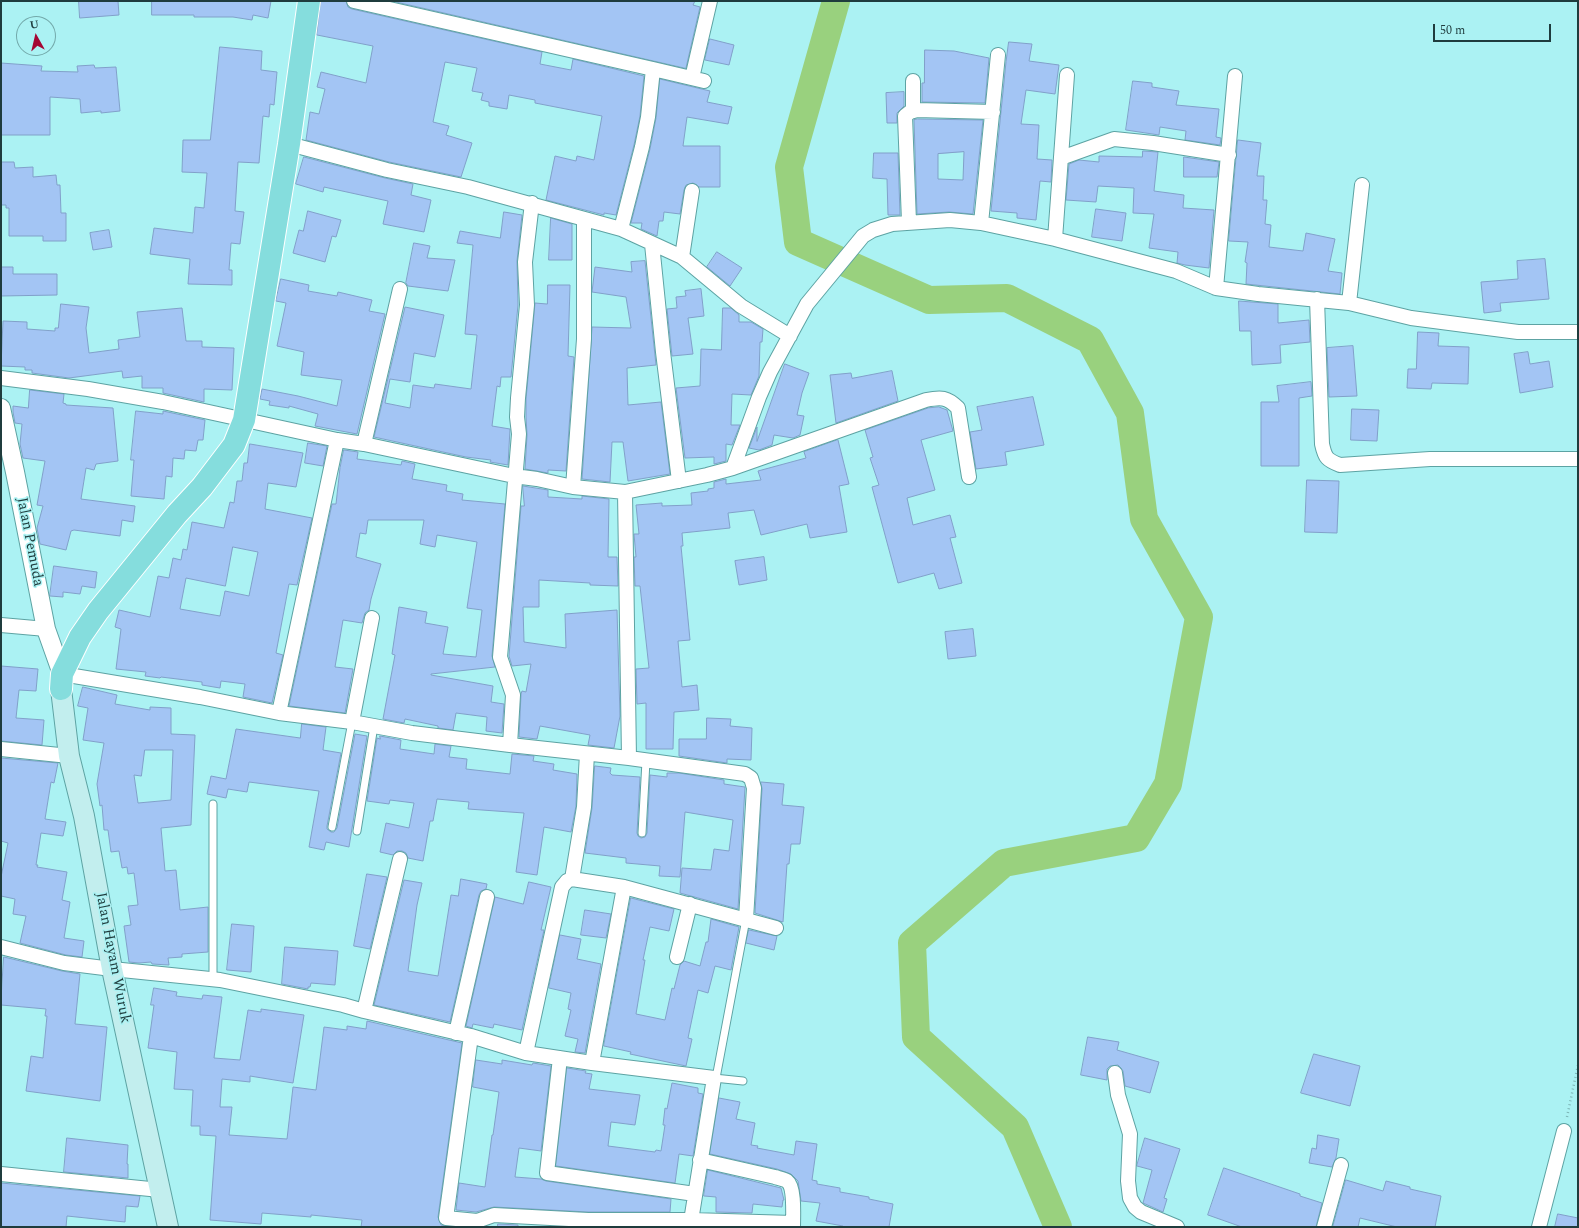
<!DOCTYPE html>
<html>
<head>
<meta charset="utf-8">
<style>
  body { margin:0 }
  #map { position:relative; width:1579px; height:1228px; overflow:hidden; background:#abf2f3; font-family:Spectral,serif }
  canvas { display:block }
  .frame { position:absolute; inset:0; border:2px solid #1f3c3d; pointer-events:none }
  .north { position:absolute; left:16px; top:16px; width:40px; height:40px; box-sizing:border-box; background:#abf2f3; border:1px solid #73a9aa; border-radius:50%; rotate:352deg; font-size:11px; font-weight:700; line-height:16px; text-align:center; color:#1f3c3d }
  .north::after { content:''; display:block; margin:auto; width:14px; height:18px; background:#a40733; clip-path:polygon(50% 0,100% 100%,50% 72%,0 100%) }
  .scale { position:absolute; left:1433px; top:24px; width:118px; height:18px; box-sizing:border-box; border:2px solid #1f3c3d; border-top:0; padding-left:5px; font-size:12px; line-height:14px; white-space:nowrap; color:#1f3c3d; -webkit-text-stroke:3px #abf2f3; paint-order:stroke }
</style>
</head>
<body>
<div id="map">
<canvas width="1579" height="1228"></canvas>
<div class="frame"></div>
<div class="north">U</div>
<div class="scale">50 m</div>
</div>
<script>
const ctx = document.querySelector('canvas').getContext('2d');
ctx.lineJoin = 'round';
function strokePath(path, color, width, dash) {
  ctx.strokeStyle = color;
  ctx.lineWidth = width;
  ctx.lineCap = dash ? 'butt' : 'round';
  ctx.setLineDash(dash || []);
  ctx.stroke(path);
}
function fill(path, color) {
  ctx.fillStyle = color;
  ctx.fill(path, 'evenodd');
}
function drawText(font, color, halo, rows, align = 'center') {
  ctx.font = font + ' Spectral,serif';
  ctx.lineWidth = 3;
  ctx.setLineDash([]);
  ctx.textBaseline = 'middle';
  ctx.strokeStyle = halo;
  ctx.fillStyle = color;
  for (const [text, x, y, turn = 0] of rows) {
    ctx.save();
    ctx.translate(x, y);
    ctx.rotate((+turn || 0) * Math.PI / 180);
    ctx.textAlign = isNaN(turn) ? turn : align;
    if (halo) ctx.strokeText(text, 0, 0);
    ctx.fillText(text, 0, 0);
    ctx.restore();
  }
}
strokePath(new Path2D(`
  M836 1 789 167 798 242 929 300 1007 298 1090 340 1130 413 1144 519 1199 617 1168 784 1136 838 1004 863 912 943 916 1037 1015 1127 1058 1227`), '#99d17e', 28);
const building = new Path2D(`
  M79 1H118L119 15 80 18Z
  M152 1H271L268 18 253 15 252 20 233 17H194V15H152Z
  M321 1H346L348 7 352 9 542 52 540 64 571 70 573 59 644 76 640 116 634 145 616 215 604 213V215L546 200 555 156 576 161 577 156 594 160 602 116 535 103V100L509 95 507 109 489 106V102L481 100 483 93 472 91 477 68 445 62 433 122 449 126 446 135 472 143 461 177 389 162 306 140 310 112 319 114 325 89 317 87 321 72 366 83 373 46 317 35Z
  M392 1H695L693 5 700 7 686 68Z
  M710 39 734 45 729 65 705 60Z
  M1009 42 1032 44 1029 61 1059 65 1055 94 1026 90 1021 124 1039 125 1037 159 1052 160 1051 182 1040 181 1036 220 1017 218V213L991 211 1006 62Z
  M220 47 262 51 261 70 277 72 274 105 270 104 269 117 263 116 259 163 238 162 235 211 244 212 240 244 231 243 229 270H232V285L188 284 190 259 150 254 154 228 193 233 195 207 204 208 207 173 182 172 183 140H210Z
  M925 50 954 51 989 58 985 103 922 102V83H924Z
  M1 63 42 66 41 71 78 72 77 66 94 65 95 68 116 67 120 111 101 113V111L81 113 80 99 50 97V135H1Z
  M660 79 710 91 707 102 732 107 728 124 687 117 683 146H720V187H699L693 183 686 185 684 190 680 214 664 212 663 221H659L657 236 641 229 642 223H631L650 149 656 118Z
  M1133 81 1152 83V87L1179 91 1176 105 1219 109 1216 137 1221 138 1220 145 1185 140 1186 131 1160 127 1159 135 1126 130Z
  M904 92V106L897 113V123H887L886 93Z
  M918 119 983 120 973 214 949 212 917 214 914 120ZM964 152 963 180 938 179V154Z
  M1238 140 1261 143 1257 176H1264L1263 200H1267L1265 224 1271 225 1269 247 1303 251 1306 233 1335 239 1328 271 1342 273 1340 294 1246 284 1247 263 1245 262 1248 242 1229 241Z
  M1143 151 1158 152 1154 191 1184 195 1183 208 1214 210 1209 268 1185 265 1177 263 1178 252 1149 248 1154 214 1133 213 1134 188 1098 186 1096 202 1066 200 1069 164 1079 160 1099 162V156L1142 157Z
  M874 153H898L900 215H888L887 179 873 178Z
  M304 157 385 178 413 184 411 195 431 200 424 232 383 224 388 201 324 187 323 192 296 184Z
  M1184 157 1219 162 1217 177H1184Z
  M1 162H14L15 168 33 167V177L56 175 57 185H60L61 213H66V241H43V236H9V208H6V205H1Z
  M1096 209 1126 213 1122 241 1092 237Z
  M308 211 341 220 336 237 332 236 325 262 293 253 299 230 303 231Z
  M504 212 522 215 517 261 518 305 511 377H501L500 387 497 386 492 426 510 429 508 465 490 462 491 460 466 457 374 437 405 307 444 315 435 357 414 353 410 382 390 379 385 403 410 408 413 385 434 388 435 384 471 389 477 335 465 334 473 245 457 243 460 231 500 238Z
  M551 218 572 224V260H549Z
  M109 230 112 247 93 250 90 233Z
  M414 243 430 246 427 258 455 260 448 291 408 286 406 283Z
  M717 252 742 268 730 286 707 267Z
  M1545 259 1549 299 1500 303 1501 311 1484 313 1481 282 1518 279 1517 261Z
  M645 261 656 365 627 368 628 405 661 402 670 474 628 481 623 442H612L610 482 582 479 592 327 631 328 626 297 592 292 595 267 632 272 631 262Z
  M1 267H13V274H57V295L1 296Z
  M281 279 309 285 308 291 337 296 338 292 372 300 369 311 385 314 357 434 315 426 318 414 289 406V408L269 405 270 401 260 399 262 389 298 396 337 406 342 380 301 375 304 352 277 346 286 303 276 301Z
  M548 285H570L568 356 574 357 566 471 548 470V473L525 469 527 435 526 417V399L535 303 547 304Z
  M701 289 704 316 688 318 693 354 672 356 667 309 677 308 676 297 686 296 685 291Z
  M1239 301 1278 304V323L1309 320 1310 342 1280 345 1281 363 1252 365 1251 331H1240Z
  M61 304 89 307 86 328 89 353 119 349 118 340 140 337 137 312 182 308 186 341H202V347L234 348 232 390 204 389V402L163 393V388H142V376L123 378 122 371 69 378 32 373V370H25V367L1 366 3 321 27 322V329L55 331V328H58Z
  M723 308H731L739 315V322H751L763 329 762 342H760L759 376 751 395 732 394 731 425H740L732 445 726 444V461L714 464V457L685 458 676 388 700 386 701 349 721 350Z
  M1418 332 1439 333 1438 346 1469 347 1468 384 1432 383 1431 389 1407 388 1408 369H1416Z
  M1353 346 1357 396 1329 397 1327 348Z
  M1528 352 1530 364 1549 361 1553 387 1520 393 1514 354Z
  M785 364 809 373 802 393 797 415 804 416 800 435 793 438 774 435 772 445 759 450 749 448 757 427V441Z
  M892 371 898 401 836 423 830 375 851 373 852 378Z
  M1311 382 1312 396 1299 398V466H1261V402H1279L1277 386Z
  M30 390 64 394 63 403 66 404V405L113 408 118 461 96 464 94 470 86 468 81 499 135 506 133 522 122 520 120 536 74 530 71 531 66 550 40 544 37 528 43 506 37 505 45 461 23 458 20 444 22 424 15 423 13 412V406L28 408Z
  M1033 397 1044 445 1005 452 1007 465 976 469 970 432 982 430 977 407Z
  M939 407 947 410 953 431 921 440 935 490 907 498 913 525 950 515 956 537 950 538 962 583 939 589 934 573 898 583 872 487 879 485 870 458 873 457 865 430 928 408Z
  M1352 409 1379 410 1377 441 1351 440Z
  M136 411 163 414V411L205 420 203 440H198L196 451 185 450 184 459 173 458 172 477 166 476 164 499 131 496 134 460H131Z
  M838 440 849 484 839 486 847 532 810 538 807 524 761 535 754 510 728 513 730 528 682 533 683 546H681L690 640 678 641 682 687 697 685 699 710 674 712 673 749H646V703L637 704 636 669 649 668 640 586H635L634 557H636L634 534H639L636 505 662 503V506L692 505 691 493 708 491V489L714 488V482L726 479V484L761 480 758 471 806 458 804 452Z
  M308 443 327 446 323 466 305 463Z
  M250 444 303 453 296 487 268 483 265 509 312 518 297 585 289 584 276 653 283 655 272 703 243 697 245 684 221 681 220 688 202 685V682L161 677 160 678 145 676 146 672 116 669 121 629 115 627 119 610 150 617 158 576 169 578 173 558 181 560 183 549 187 550 192 522 224 528 230 502 234 503 237 481H242L244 463H247ZM233 547 258 552 249 596 225 591 220 616 180 609 186 578 225 586Z
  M344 450 358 452 357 459 401 465 402 461 415 464 412 479 447 485 446 491 463 494 462 500 505 504 492 656 495 667 431 674V675L493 686 491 702 504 704 502 733 486 731 487 717 456 713 453 730 438 728V726L405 719 404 723 383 719 395 655 392 654 399 607 427 612 425 623 448 627 443 654 476 657 482 610 467 608 477 542 437 535 435 547 420 544 424 520H368L366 534 360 533 356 557 381 564 371 599 369 610 365 613 362 623 343 620 335 667 353 669 345 713 289 706 332 504H336L340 468Z
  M1307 480 1339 481 1337 533 1305 532Z
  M523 486 548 490V497L582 499V496L609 499 608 557H617L618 586 590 585V583L539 580V607H523L524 642 566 648 565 614 617 610 620 716 614 748 588 745 590 735 540 726 537 739 519 737 521 694 522 691 526 692 531 664 512 666 509 656 521 506H524Z
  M764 557 767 580 739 585 735 561Z
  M54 566 97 572 95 588 82 586 80 594 63 592V597L50 596Z
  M973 629 976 656 948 659 945 632Z
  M1 666 38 669 36 691 19 690 16 718 44 720 42 745 1 741Z
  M83 687 117 695 115 704 150 710V707L171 708V734L195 735 191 825 161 828 165 871 176 870 180 910 208 907V952L182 954V957L168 958 169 965 152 964 151 962 139 963 129 962 124 926 131 925 128 906 138 905 134 873 128 874 127 867 122 868 119 851 111 852 108 830H104L102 805 100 806 97 784 104 743 83 740 88 708 78 706ZM145 750H173L171 800 138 803 134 775 141 776Z
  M707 718 731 719 730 726 752 728 751 760 727 759V763L679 756V739H706Z
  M302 724 326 727 323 750 341 753 327 826V829L331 832H334L337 828 355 734 367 736 349 847 326 842 324 850 309 847 319 791 249 782 247 792 228 789 226 798 207 794 211 776 226 779 236 729 300 738Z
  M380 736 401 740 400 749 434 754 435 744 451 746 449 757 467 759 466 769 510 774 512 754 534 756 533 761 554 764 553 770 577 774 576 806 571 832 544 827 537 875 516 872 524 813 468 809 469 802 437 799 433 821H430L423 861 408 858 406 853 402 851H397L393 855 380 852 386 823 409 828 414 803 390 800 389 804 367 801 377 738 380 739Z
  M1 758 58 763 54 783 51 782 45 819 66 822 63 836 41 833 36 865H38L37 867 67 872 62 900 70 902 64 938 84 941 82 957 66 955 20 943 26 916 13 914 15 899 1 896V877L8 843 1 841Z
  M595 766 611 768 610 773 612 775 640 777 637 833 638 836 641 838 645 837 647 833 650 775 667 777V773H679L724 780V784L745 787 738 909 680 893 682 868 711 870 714 849 729 851 733 820 685 812 680 877 659 876 660 866 626 863V858L585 853 592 808Z
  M761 782 784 784 782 805 804 807 800 844H791L789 864H787L783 922 755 913 762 789Z
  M367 874 387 877 370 949 354 946Z
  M461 879 487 884 486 889 481 891 479 895 450 1022 374 1005 404 880 422 883 417 905 408 971 438 976 451 895 458 896Z
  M529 882 551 887 541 930H544L522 1030 494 1024 493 1028 473 1024 472 1028 466 1026 495 897 523 904Z
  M631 898 674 909 669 931 650 927 643 960H645L636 1014 665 1020 672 988 674 989 680 965 684 961 700 966 706 942H708L711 919 739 927 731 970 715 966 708 993 698 990 688 1038 692 1039 686 1066 630 1054 631 1052 604 1046Z
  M585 910 611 914 606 938 581 935Z
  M232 924 254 926 251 972 227 970Z
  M749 930 777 936 774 950 746 943Z
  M560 935 581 939 577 959 601 964 585 1053 575 1052 578 1039 565 1036 571 1010 568 1009 571 993 549 988Z
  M285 947 338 951 335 985 311 983 310 987H308V989L282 984Z
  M4 957 62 971 80 974 75 1024 107 1027 100 1101 26 1091 31 1056 43 1058 47 1016H45L46 1009 1 1005Z
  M154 988 177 992 176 996 202 999 203 995 222 997 214 1058 240 1060 248 1010 261 1012V1009L304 1015 293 1083 250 1076V1082L222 1079 220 1107H232L229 1135 287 1139 293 1087 316 1090 324 1027 347 1030V1026L366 1029 367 1021 462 1043 438 1217 441 1225 451 1227H361L362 1220 311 1215V1217L262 1213 261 1224 210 1220 216 1136 200 1135V1126H191L193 1090 174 1089 177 1052 148 1048 154 1005H151Z
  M1088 1037 1119 1042 1117 1050 1159 1062 1150 1093 1125 1086 1123 1071 1121 1068 1118 1065 1110 1066 1107 1069V1080L1081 1075Z
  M1314 1054 1360 1066 1350 1106 1301 1093Z
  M476 1060 502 1064V1060L532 1065 533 1063 551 1066 541 1151 519 1148 515 1177 541 1179 546 1181 671 1199 670 1212H588L494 1207 476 1212 456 1210 459 1183 485 1187 492 1135H493L499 1092 473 1087Z
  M567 1068 586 1071 585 1073 592 1074 589 1089 640 1095 635 1125 611 1122 608 1146 655 1152 656 1150 661 1151 665 1125H663L665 1108 667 1109 672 1083 698 1088V1093L703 1094 693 1156 679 1154 675 1183 556 1166Z
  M719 1098 740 1102 736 1119 755 1123 751 1145 758 1146 757 1148 794 1155 796 1141 817 1144 812 1180 817 1181V1184L840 1188V1192L869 1197V1199L893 1204 889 1227H843V1226L816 1221 820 1203 801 1201 798 1181 791 1174 777 1169 710 1154Z
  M1318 1135 1339 1139 1336 1158 1332 1167 1309 1163 1312 1148 1316 1149Z
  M67 1138 128 1145 127 1164H128V1178L64 1172Z
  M1145 1138 1180 1149 1164 1198 1167 1199 1163 1212 1143 1203 1152 1170 1137 1166Z
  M1224 1168 1300 1194V1196L1322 1203 1316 1227H1242L1208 1215Z
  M708 1170 781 1188 784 1200H783L782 1207 753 1204 752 1213 716 1212V1197L704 1196Z
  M1346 1180 1383 1191 1386 1181 1410 1187V1189L1441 1196 1435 1227H1397L1360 1218 1358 1227H1333Z
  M1 1183 140 1196 138 1207 126 1206 125 1222 67 1216 66 1227H1Z
  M1558 1214 1578 1218V1227H1555Z
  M498 1224 518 1225V1227H498Z`);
fill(building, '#a3c5f4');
strokePath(building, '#81a0c9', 1);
const service = new Path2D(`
  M213 804V980
  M332 827 352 722
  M357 831 374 726
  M642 833 646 761
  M714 1078 743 1081
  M716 1078 746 919`);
const minor = new Path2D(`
  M354 1 653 69 648 117 642 147 621 229
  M653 69 704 81
  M692 78 710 1
  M913 111V81
  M289 144 387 170 468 187 621 229 682 257 741 306 790 336
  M1061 158 1114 139 1153 143 1229 155
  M909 222 905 116 910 112 917 110 993 112
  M981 223 998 55
  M1055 239 1067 75
  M652 244 663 352 679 481
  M682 257 692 191
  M1216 288 1235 76
  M1317 299 1322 444C1325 458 1327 460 1340 465L1430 459H1578
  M1349 303 1362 185
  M1 378 88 389 163 402 337 440 364 444 514 476 537 479 573 487 625 492 707 475 733 468 926 400C941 397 947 397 958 408L969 477
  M364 444 400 289
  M733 468 759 397 770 372 807 304 863 236 873 230 892 224 950 220 981 223 1055 239 1176 271 1216 288 1258 294 1349 303 1411 318 1518 332H1578
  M573 487 584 339V219
  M625 492 629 758
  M1 625 46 629
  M62 674 200 697 279 713 352 722 412 733 510 745 629 758 745 774 751 778 754 788 746 919
  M279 713 337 440
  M352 722 372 618
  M510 745 513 695 500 657 519 434 517 417 518 398 527 305 525 262 532 203
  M1 749 69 756
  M572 879 624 887 776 928
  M1 947 64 963 112 969 220 980 343 1005 364 1011 471 1036 526 1053 592 1063 714 1078 690 1227
  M677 957 690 904
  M364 1011 400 859
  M456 1033 487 897
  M471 1036 446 1218 477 1221 494 1215 588 1220H691L793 1223
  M526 1053 562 887 567 881 572 879 584 807 587 754
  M560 1058 547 1173 695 1194
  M592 1063 624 887
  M1115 1073 1118 1095 1130 1134 1128 1181 1130 1198 1135 1207 1141 1212 1177 1227
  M700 1160 775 1177C778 1178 784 1179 787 1181 795 1187 793 1217 793 1227
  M1 1174 160 1190
  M1324 1227 1341 1165
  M1539 1227 1564 1131`);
const tertiary = new Path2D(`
  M1 408 15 472 46 629 62 674`);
const secondary = new Path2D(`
  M61 689 69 756 84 816 112 969 168 1227`);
const primary = new Path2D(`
  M61 689 62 674 80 637 98 611 177 514 202 487 234 445 244 420 289 144 309 1`);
strokePath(service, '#5da3a3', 9);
strokePath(minor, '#5da3a3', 16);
strokePath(tertiary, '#5da3a3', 20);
strokePath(secondary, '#5da3a3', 22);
strokePath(primary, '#fff', 24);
strokePath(new Path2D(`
  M1567 1117 1578 1065`), '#7db6b7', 2.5, [1, 3]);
strokePath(service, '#fff', 7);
strokePath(minor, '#fff', 14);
strokePath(tertiary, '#fff', 18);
strokePath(secondary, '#c2eeee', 20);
strokePath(primary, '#85dddd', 22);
drawText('15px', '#1f3c3d', '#abf2f3', [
  ["Jalan Pemuda",29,542,79],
  ["Jalan Hayam Wuruk",112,958,79]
]);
</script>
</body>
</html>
